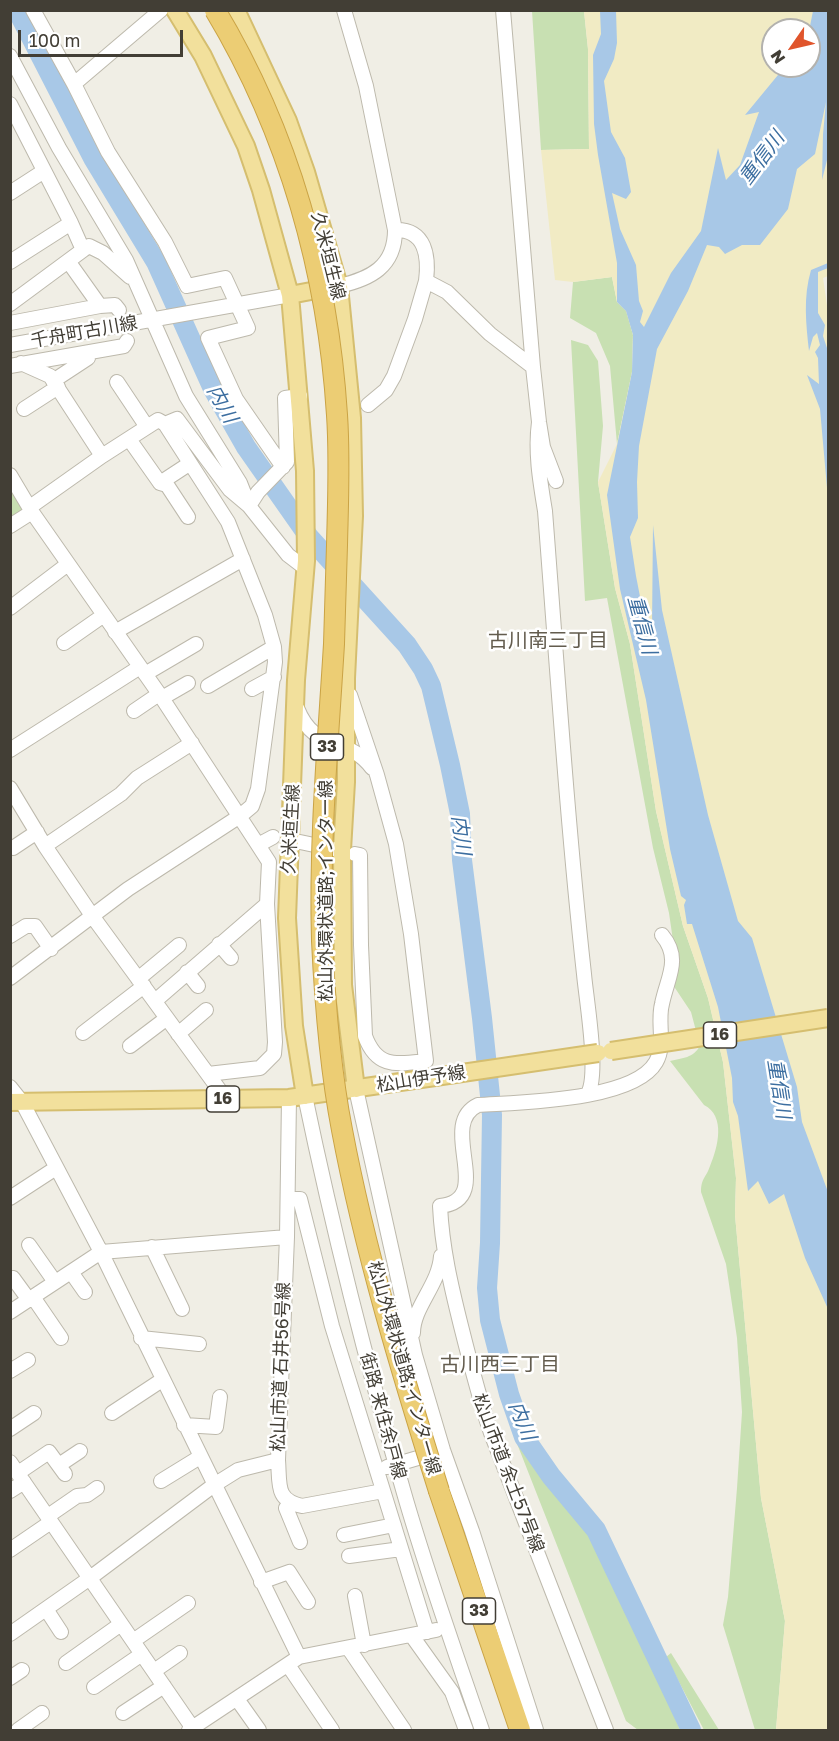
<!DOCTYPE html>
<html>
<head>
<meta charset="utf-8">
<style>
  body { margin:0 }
  #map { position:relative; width:839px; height:1741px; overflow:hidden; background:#f0eee5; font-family:"Golos Text",sans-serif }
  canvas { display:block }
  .frame { position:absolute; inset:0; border:12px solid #423e35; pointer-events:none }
  .north { position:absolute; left:761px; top:18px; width:60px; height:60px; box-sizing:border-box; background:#fff; border:2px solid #b3b2ae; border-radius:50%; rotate:236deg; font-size:16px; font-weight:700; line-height:24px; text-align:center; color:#423e35 }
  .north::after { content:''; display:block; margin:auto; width:21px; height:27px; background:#e0552c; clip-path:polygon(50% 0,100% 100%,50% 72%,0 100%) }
  .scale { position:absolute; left:18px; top:30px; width:165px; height:27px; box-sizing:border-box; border:3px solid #423e35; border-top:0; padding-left:8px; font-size:18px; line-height:21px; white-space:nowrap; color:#423e35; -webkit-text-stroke:4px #fff; paint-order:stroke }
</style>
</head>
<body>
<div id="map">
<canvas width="839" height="1741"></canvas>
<div class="frame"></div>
<div class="north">N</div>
<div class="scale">100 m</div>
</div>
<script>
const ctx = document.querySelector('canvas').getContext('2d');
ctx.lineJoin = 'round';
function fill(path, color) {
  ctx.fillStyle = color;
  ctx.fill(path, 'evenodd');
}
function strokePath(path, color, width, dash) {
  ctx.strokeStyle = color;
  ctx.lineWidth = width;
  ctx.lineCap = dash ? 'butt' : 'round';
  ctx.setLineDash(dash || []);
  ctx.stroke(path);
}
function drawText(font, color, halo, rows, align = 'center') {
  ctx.font = font + ' "Golos Text","Noto Sans JP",sans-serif';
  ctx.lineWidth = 5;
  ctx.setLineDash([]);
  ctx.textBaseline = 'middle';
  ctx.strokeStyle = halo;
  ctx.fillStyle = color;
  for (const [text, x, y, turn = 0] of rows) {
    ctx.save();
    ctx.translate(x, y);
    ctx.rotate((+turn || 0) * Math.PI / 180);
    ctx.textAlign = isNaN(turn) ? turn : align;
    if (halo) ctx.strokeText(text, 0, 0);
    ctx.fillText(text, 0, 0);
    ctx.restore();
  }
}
fill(new Path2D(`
  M532 11H584L588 49 589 149 541 150Z
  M612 277 617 302 626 310 633 335 632 372 617 444 610 366 596 333 570 318 573 282Z
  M571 340 588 345 598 361 603 426 598 482 615 588 630 644 656 811 683 926 708 998 723 1062 736 1178 735 1215 761 1498 785 1621 776 1730H755L723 1625 728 1597 737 1488 742 1412 737 1338 726 1264 701 1192C701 1178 706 1178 710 1166 718 1147 726 1116 704 1105L670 1061C683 1058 693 1058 700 1046L691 1012 673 985 677 968 669 913 653 848 607 598 585 601Z
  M10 483 27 510 10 522Z
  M516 1441 572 1514 593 1534 644 1643 680 1730H638L626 1721Z
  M671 1653 719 1730H704L666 1657Z`), '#c8e0b2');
fill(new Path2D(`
  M584 11H828V276L823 278 828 312V1730H776L785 1621 761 1498 735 1215 736 1178 723 1062 708 998 683 926 656 811 630 644 615 588 598 482 617 444 632 372 633 335 626 311 617 302 612 277 573 282 555 280 541 150 589 149 588 49ZM773 30H809V66H773Z`), '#f1ebc4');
fill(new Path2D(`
  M600 11H616L617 43 614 59 604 81 611 132 625 158 631 192 626 199 612 193 620 229 636 265 639 301 643 311 640 322 644 327 671 273 701 231 718 148 726 180 740 165 759 112 745 115 778 75 779 66H809V31L813 11H828V156L822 180 823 134 826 102 815 154 797 169 788 209 760 245H742L725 254 719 247 707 245 688 291 657 349 639 446 637 482 638 518 630 537 636 576 644 617 652 627 653 525 662 610 708 815 738 921 752 938 797 1087 802 1122 828 1192V1309L805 1258 784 1194 769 1204 758 1181 748 1191 738 1116 733 1102 732 1078 718 1007 692 924H687L684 905 686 900 681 896 670 849 646 700 620 589 607 495 632 372 633 335 626 311 617 302V263L598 155 594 124 593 55 601 34Z
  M828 261V268L818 272V313L825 325 823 336 828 351V499L820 409 807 375 819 384 818 358 815 352 820 345 817 333 813 337 809 351C806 324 803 297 811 270L828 263Z`), '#a8c8e7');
strokePath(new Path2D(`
  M17 10 93 158 156 262 213 389 246 447 309 537 407 645 423 669 431 686 450 765 460 814 462 860 482 1018 492 1115 490 1243 487 1288 490 1320 509 1394 524 1437 551 1476 596 1530 691 1730`), '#a8c8e7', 20);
const minor = new Path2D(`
  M33 10 74 84 108 152 165 242 187 286 225 278 248 328 208 338 236 399 283 467
  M503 10 533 367
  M10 56 59 148 126 260 186 396 240 483 249 506
  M74 84 161 10
  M10 104 71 223 83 250 10 304
  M10 193 44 171
  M395 230C426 229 429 257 426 281L447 292 490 334 533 367 539 422 543 447 556 481
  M83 250 89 246 103 253 130 277
  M68 261 100 306
  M10 262 71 223
  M339 286C370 279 395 267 395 230L366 86 344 10
  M10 323 100 306 115 305 119 310
  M10 345 290 295
  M10 366 124 346 127 341
  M53 381 88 358
  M117 382 147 427
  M368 405 386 390 394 376 415 319 426 281
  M24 409 58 387
  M539 422C535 452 540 481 545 511 557 665 567 820 584 974 586 998 600 1077 587 1095
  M165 424 177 419 230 490 249 506 288 555 305 568
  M129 439 160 483 167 485 188 517
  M10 475 32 512 162 698 258 845 273 837
  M160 483 189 464
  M249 506 258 492 287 462 285 398 300 396
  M30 507 102 456
  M10 526 32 512
  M10 608 68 564
  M115 632 243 559
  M64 643 104 615
  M145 674 196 644
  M208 686 274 647
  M252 689 274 677
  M350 695 377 775 396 844 411 934 426 1061C397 1064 377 1069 365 1036L361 945 360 855 355 854
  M162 698 188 683
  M297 708C315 754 348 735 372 768
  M134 711 159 694
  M10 750 140 667
  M10 788 45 846 93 917 226 1099
  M300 842 333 849
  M45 846 121 794 137 778 192 743
  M13 848 37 832
  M10 936 26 926H35L51 949
  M219 944 231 958
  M187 972 198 986
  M10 978 128 889 240 816 252 806 258 789 275 662 274 647 265 615 228 522 165 424 158 420 102 456 50 376 21 363
  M138 979 179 945
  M155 1001 267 904 269 862 258 845
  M83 1033 144 986
  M178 1034 206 1010
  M130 1046 167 1018
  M208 1074 260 1068 274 1054 275 1042 267 904
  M10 1087 22 1102 101 1252 299 1657
  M356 1089 415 1355 443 1450 472 1531 536 1730
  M305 1096C333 1230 366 1362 404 1493 427 1573 455 1652 482 1730
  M10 1198 56 1168
  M288 1199H300L332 1326 427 1632
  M29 1245 55 1282
  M152 1247 182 1309
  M71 1272 85 1292
  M13 1278 29 1300
  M33 1297 61 1338
  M10 1312 101 1252 287 1237
  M413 1333C413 1307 439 1285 441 1256
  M141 1338 199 1344
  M10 1371 28 1360
  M112 1413 162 1380
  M184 1425 216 1427 220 1397
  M10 1429 34 1413
  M278 1460C280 1484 275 1500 302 1506L383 1491
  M10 1462 194 1730
  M59 1465 80 1451
  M387 1467 435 1453
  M18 1473 49 1452 65 1474
  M161 1481 200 1457
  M10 1491 24 1482
  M290 1503 286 1508 300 1542
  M48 1516 77 1496 87 1495 97 1488
  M344 1535 394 1525
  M10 1550 51 1522
  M349 1556 401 1549
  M261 1582 289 1572 308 1602
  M355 1596 364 1645
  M46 1609 61 1632
  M10 1634 90 1578 214 1485 238 1470 278 1460 287 1237 289 1098
  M412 1636 452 1692 466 1730
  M133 1641 188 1603
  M349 1649 404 1730
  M66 1663 121 1624
  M288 1665 332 1730
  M154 1671 180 1653
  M10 1678 22 1670
  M94 1687 142 1654
  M237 1699 259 1730
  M123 1713 164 1686
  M18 1730 42 1713
  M189 1730 299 1657 436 1630
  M606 1730 491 1433C479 1398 470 1362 461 1326 451 1286 442 1248 440 1206 497 1200 436 1125 478 1105 520 1102 634 1101 656 1062 666 1045 657 1022 662 1004 667 978 682 959 662 935`);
const major = new Path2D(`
  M175 10 203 56 246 146 261 190 290 295 305 471 306 561 296 680 287 918 294 1026 305 1096
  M236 10 288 121 306 172 339 286 352 418 354 516 346 678V782L342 850 343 985 356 1089
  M290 295 332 287
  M10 1102 289 1098 435 1077`);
const highway = new Path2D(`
  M439 1491 520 1730`);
strokePath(minor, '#bdb9ac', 16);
strokePath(major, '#d5be6f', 20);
strokePath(highway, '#caa345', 22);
strokePath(minor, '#fff', 14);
strokePath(major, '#f2e09c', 16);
strokePath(highway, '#eccd74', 20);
const majorBridge = new Path2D(`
  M611 1051 828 1018
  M435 1077 598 1053`);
const highwayBridge = new Path2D(`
  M215 10C289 133 328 273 337 415 340 458 338 502 337 545 336 578 335 611 334 644 328 743 319 842 322 941 325 1004 330 1068 342 1130 365 1252 402 1373 439 1491`);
strokePath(majorBridge, '#d5be6f', 20, []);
strokePath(highwayBridge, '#caa345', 22, []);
strokePath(majorBridge, '#f2e09c', 16);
strokePath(highwayBridge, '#eccd74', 20);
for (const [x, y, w] of [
  [327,747,33],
  [720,1035,33],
  [223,1099,33],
  [479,1611,33]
]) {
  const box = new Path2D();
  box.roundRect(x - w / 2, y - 13, w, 26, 4.5);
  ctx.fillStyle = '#fff';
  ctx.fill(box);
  strokePath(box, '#423e35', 1.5);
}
drawText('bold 16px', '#423e35', null, [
  ["33",327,747],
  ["16",720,1035],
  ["16",223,1099],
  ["33",479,1611]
]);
drawText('18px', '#423e35', '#fff', [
  ["久米垣生線",328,256,76],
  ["千舟町古川線",84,332,-10],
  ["久米垣生線",291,829,-87],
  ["松山外環状道路;インター線",326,891,-90],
  ["松山伊予線",421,1079,-9],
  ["松山市道 石井56号線",281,1367,-88],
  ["松山外環状道路;インター線",404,1368,74],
  ["街路 来住余戸線",383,1416,75],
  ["松山市道 余土57号線",508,1473,69]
]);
drawText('italic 20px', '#3c6ea0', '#fff', [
  ["重信川",762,158,-53],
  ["内川",222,404,61],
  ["重信川",642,625,75],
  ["内川",461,835,83],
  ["重信川",779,1089,81],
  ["内川",522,1421,68]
]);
drawText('20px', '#635c4e', '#fff', [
  ["古川南三丁目",548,641],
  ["古川西三丁目",500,1365]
]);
</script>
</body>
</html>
